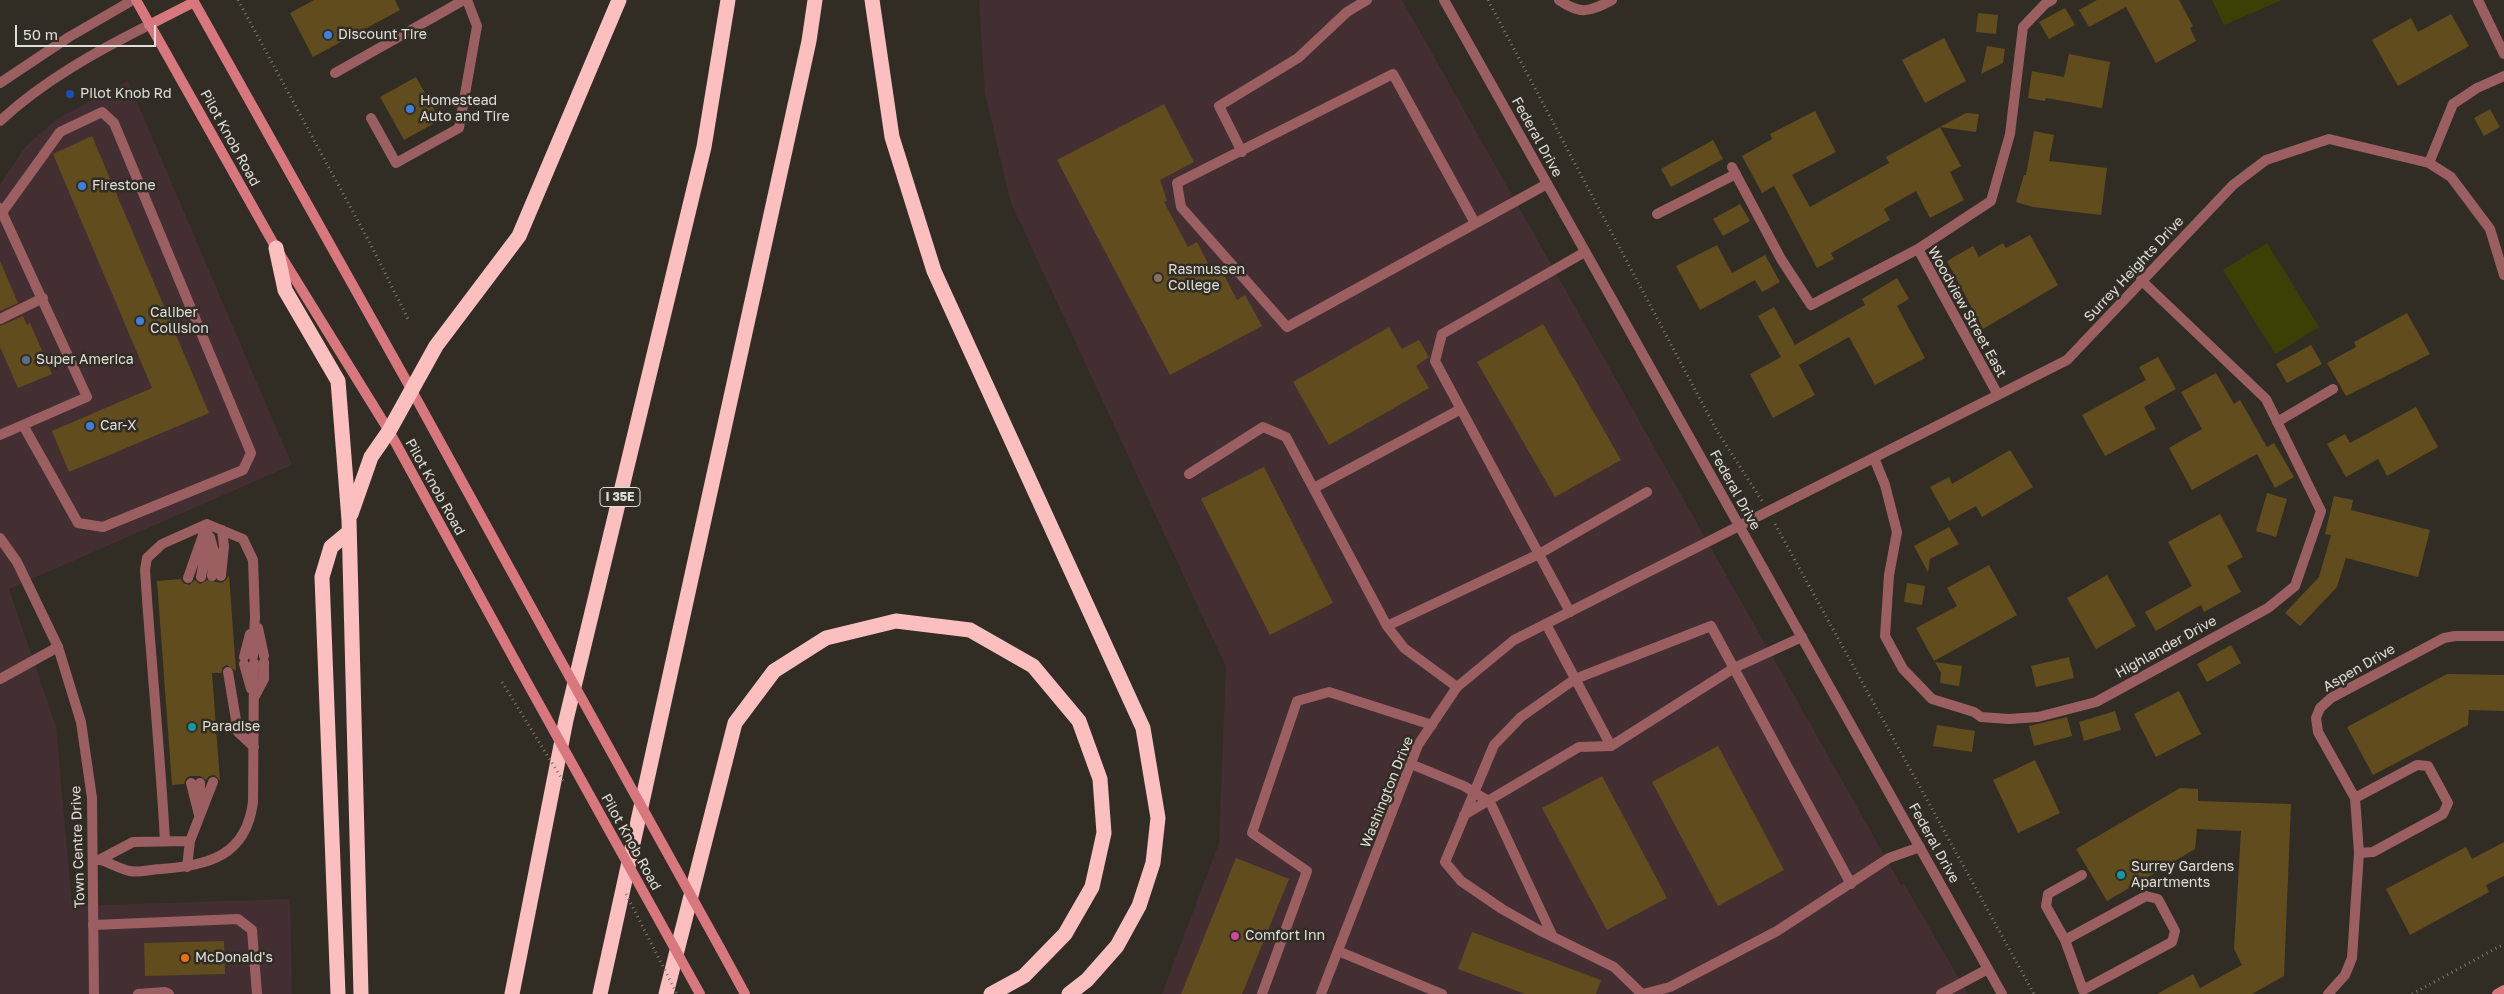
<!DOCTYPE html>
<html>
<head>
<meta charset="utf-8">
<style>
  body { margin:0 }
  #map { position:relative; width:2504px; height:994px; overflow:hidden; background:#312d25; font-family:"Golos Text",sans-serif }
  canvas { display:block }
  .scale { position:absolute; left:15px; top:25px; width:141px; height:22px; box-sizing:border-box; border:2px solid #e0ded9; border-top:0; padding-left:6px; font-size:15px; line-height:18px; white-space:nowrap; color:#e0ded9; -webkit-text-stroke:4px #312d25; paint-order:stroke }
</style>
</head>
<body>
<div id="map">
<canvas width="2504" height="994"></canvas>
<div class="scale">50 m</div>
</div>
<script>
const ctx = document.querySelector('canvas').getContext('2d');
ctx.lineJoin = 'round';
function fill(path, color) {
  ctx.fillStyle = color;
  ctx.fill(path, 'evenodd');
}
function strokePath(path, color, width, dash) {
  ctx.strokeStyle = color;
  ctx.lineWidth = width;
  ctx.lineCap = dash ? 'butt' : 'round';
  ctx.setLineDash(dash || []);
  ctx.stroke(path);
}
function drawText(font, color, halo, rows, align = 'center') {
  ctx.font = font + ' "Golos Text",sans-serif';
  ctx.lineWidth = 5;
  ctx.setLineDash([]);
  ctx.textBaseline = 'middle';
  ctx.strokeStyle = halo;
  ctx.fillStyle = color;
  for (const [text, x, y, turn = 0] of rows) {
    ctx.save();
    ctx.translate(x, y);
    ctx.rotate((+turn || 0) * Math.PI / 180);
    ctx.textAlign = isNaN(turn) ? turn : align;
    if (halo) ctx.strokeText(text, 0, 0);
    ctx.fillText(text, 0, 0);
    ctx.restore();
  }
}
fill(new Path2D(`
  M979 0H1402L1901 885 1904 884 1968 994H1162L1219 843 1226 667 1011 203 985 94Z
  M128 81 292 465 9 589 56 727 72 906 290 899 292 994H0V185L26 146 57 119Z`), '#432f31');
fill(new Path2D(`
  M2212 0H2282L2224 25Z
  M2267 243 2319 327 2275 354 2223 270Z`), '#3c4004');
fill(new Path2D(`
  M314 0H395L400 10 313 57 290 13Z
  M2097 0H2179L2193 26 2190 28 2196 41 2156 63 2126 7 2089 27 2079 10Z
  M2065 8 2075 25 2049 39 2039 22Z
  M1978 13 1998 15 1996 34 1976 32Z
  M2451 14 2469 46 2398 86 2372 40 2411 18 2418 32Z
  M1944 38 1966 81 1925 103 1902 60Z
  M1987 46 2005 49 2003 63 1981 74Z
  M2069 54 2110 62 2102 108 2046 98 2045 101 2028 98 2032 71 2064 77Z
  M416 77 440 120 404 140 380 97Z
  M1164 104 1194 162 1160 180 1167 201 1164 202 1188 247 1197 242 1213 273 1221 269 1237 300 1245 295 1262 326 1170 375 1057 160Z
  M2490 109 2500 127 2484 136 2474 118Z
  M1815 111 1836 152 1792 175 1810 207 1889 163 1886 157 1940 127 1961 166 1950 172 1964 200 1930 218 1916 191 1884 209 1890 220 1831 253 1834 259 1817 268 1774 186 1762 193 1742 156 1772 139 1770 134Z
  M1966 113 1979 114 1976 132 1940 127Z
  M2034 131 2054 135 2049 161 2107 168 2101 215 2033 207 2016 202 2024 175H2026Z
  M92 136 209 413 69 472 52 431 152 388 53 154Z
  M1713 140 1723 159 1671 187 1661 169Z
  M1740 204 1750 221 1723 236 1713 219Z
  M2030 235 2058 285 1983 329 1947 261 1973 246 1979 257 2003 243 2006 248Z
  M1717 245 1732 273 1765 255 1780 282 1762 292 1755 280 1700 310 1676 266Z
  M0 261 18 303 0 311Z
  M1897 278 1909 299 1897 306 1925 358 1875 385 1849 337 1799 365 1815 395 1773 418 1750 374 1781 357 1758 316 1774 307 1795 345 1865 305 1862 299Z
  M2407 313 2430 354 2346 396 2327 363 2356 347 2354 342Z
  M23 316 27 325 30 323 52 374 18 388 0 347V326Z
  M1543 324 1621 460 1555 497 1477 362Z
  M1389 327 1402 349 1419 340 1429 357 1416 366 1429 388 1329 445 1293 382Z
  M2311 345 2322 364 2287 383 2276 364Z
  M2158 357 2176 389 2144 407 2156 429 2105 456 2082 415 2146 380 2139 367Z
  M2216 373 2234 404 2240 400 2267 447 2274 443 2294 477 2275 488 2257 454 2192 490 2169 448 2202 429 2181 392Z
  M2416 407 2438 447 2387 476 2378 459 2346 477 2327 444 2345 434 2350 443Z
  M2010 450 2033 487 1982 517 1976 506 1949 521 1930 487 1949 477 1952 484Z
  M1264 467 1333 603 1270 635 1201 499Z
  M2267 493 2287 499 2276 537 2256 531Z
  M2334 496 2353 500 2351 510 2430 530 2418 577 2346 558 2337 587 2300 626 2285 613 2319 577 2331 535 2325 534Z
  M2220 514 2243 557 2227 566 2241 592 2204 612 2201 605 2156 631 2145 612 2192 586 2168 542Z
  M1949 527 1959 544 1930 559 1928 572 1914 546Z
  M1989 565 2017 615 1934 661 1916 628 1957 606 1947 588Z
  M229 575 236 671 227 665 223 667 221 673H212L220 781 215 775 209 776 206 780 200 776H190L186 778 184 784 172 785 157 581 181 579 183 583 189 585 195 580 200 584 207 580 221 583 226 580Z
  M2107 575 2136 626 2096 649 2067 598Z
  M1907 583 1925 586 1922 605 1904 602Z
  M2231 645 2241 663 2207 682 2197 664Z
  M2069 657 2074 678 2036 687 2031 666Z
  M1935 662 1962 666 1959 686 1940 683 1941 673Z
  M2447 674 2504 675V711L2469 710 2468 725 2373 775 2347 727Z
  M2179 691 2201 734 2156 757 2134 714Z
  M2115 711 2121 730 2084 741 2079 722Z
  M2067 717 2072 736 2034 746 2029 726Z
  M1937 725 1975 731 1972 752 1933 746Z
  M1718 746 1784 870 1718 906 1652 782Z
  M2035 760 2060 813 2018 833 1993 780Z
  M1602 776 1667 898 1607 930 1542 808Z
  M2180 788 2198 789V801L2291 804 2284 976 2252 994H2157L2193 974 2200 988 2242 965 2234 949 2241 831 2197 829 2195 849 2107 901 2076 849Z
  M2504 842V876L2486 885 2489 892 2410 935 2386 889 2466 847 2472 859Z
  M1236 858 1289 879 1242 994H1181Z
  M1472 932 1601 980 1596 994H1525L1458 969Z
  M224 941 225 974 145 976 144 943Z`), '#614c1d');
strokePath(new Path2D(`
  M238 0 372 247 409 321
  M1488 0 1717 431 1762 501
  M1775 524 2034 994
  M2412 994 2504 944`), '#7d7a73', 3, [1, 4]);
strokePath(new Path2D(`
  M335 73 464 0
  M371 118 396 163 459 128 477 26 467 0
  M1242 152 1219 106 1298 58 1347 12 1367 0
  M0 208 87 397 0 435
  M3 211 60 132 102 112 114 123 251 453 243 470 103 527 78 523 23 425
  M1657 214 1736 174
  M1475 223 1393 74 1177 183 1181 207 1287 327 1547 184
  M0 319 43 298
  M2277 422 2333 389
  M1189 474 1263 427 1286 437 1387 626 1404 648 1457 687
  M1314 488 1461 409
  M210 537 214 552 212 576
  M221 576 224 546 222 530
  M201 577 207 544V530
  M188 578 207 524
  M1570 612 1435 361 1442 334 1585 252
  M1546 624 1611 746
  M1387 626 1539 554 1647 492
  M258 628 264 656
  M244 657 250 634
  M244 664 251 689
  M228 672 238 732 254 747
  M0 679 58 647
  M255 696 264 679V662
  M1411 764 1464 786 1490 802 1553 937
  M191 783 199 815
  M2355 798 2417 765 2428 766 2448 803 2443 814 2373 852 2359 853
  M200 804V783
  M1464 815 1579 747 1611 746 1734 668 1802 637
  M165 841C160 750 151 661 145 570L147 558 162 544 207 524 243 539 253 560 255 617 253 656
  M99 860 133 842 190 841
  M101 860C110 863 120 869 130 871 139 873 152 869 161 869 208 865 246 857 253 802L254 663
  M187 867 190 841 213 782
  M2146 896 2158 899 2175 931 2172 942 2083 990 2065 940Z
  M93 925 238 919 252 930 257 994
  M2065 940 2046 906 2048 894 2082 875
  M1338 951 1442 994
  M138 994 165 992 169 994
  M1262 994 1307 871 1252 833 1297 701 1329 692 1432 725
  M1642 994 1614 967 1539 930 1502 909 1461 881 1445 862 1494 745 1521 717 1575 679 1711 626 1851 884
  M1643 994 1670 987 1777 931 1889 858 1920 847
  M1941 994 1988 969
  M2328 994 2345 975 2352 958 2359 853 2355 798 2318 732 2316 718 2320 708 2331 698 2444 638 2455 636H2504`), '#9b5e61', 10);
strokePath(new Path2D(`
  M1559 0C1581 15 1589 12 1612 0
  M2478 0 2504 54
  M2429 163 2453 104 2477 88 2504 76
  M1732 167 1781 259 1811 305 1918 249 1991 201 2010 134 2023 27 2045 4 2052 0
  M1918 249 1998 395
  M1874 458 1885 485 1897 532 1889 575 1885 636 1903 669 1932 699 1974 712 1981 717 2009 719 2038 717 2096 702 2268 608 2295 586 2321 511 2266 399 2141 280
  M1739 526 2067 360 2233 185 2266 160 2329 139 2429 163 2451 177 2490 229 2504 275`), '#9b5e61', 10);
strokePath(new Path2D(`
  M1444 0 2002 994
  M0 83 69 37 133 0
  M0 121C43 81 97 51 149 25
  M0 538 17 562 58 647 81 722 92 798 94 994
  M1321 994 1418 745 1457 687 1514 640 1739 526`), '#9b5e61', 10);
strokePath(new Path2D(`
  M136 0 276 248 389 431 519 668
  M193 0 411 389 547 636
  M149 25 194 2
  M720 948 745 994
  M2497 994 2504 990`), '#d8787e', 10);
strokePath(new Path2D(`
  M872 0 892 137 934 271 1143 728 1158 818 1153 863 1139 906 1117 946 1087 980 1069 994
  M276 248 285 290 338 381 349 520 361 994
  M351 514 371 457 389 431 436 346 519 236 619 0
  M338 994 322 577 331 547 349 532
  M512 994 566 720 704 147 728 0
  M600 994 809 41 815 0
  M666 994 735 723 774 671 826 638 896 621 970 630 1033 666 1079 721 1100 779 1104 833 1092 887 1065 934 1024 976 991 994`), '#fcbfc0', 15);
strokePath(new Path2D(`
  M502 682 565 784
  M626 894 677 994`), '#7d7a73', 3, [1, 4]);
strokePath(new Path2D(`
  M547 636 720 948
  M519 668 700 994`), '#d8787e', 10);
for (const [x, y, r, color] of [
  [328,35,5,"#3f7fe0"],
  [70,94,5,"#1a4fb4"],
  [410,109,5,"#3f7fe0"],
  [82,186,5,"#3f7fe0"],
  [1158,278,5,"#8d6e63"],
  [140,321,5,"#3f7fe0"],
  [26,360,5,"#5c6f8a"],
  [90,426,5,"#3f7fe0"],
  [192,727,5,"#0f9aa8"],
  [2121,875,5,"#0f9aa8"],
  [1235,936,5,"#d1479c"],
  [185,958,5,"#e8710a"]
]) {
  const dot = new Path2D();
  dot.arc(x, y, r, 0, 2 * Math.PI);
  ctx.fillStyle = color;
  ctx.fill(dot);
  strokePath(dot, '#312d25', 2);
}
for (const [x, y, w] of [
  [620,497,40]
]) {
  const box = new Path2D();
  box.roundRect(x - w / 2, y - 9.5, w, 19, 4);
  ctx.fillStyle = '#312d25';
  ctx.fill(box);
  strokePath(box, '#e0ded9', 1);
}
drawText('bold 12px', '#e0ded9', null, [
  ["I 35E",620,497]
]);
drawText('14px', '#e0ded9', '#312d25', [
  ["Discount Tire",338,35],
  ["Pilot Knob Rd",80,94],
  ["Homestead",420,101],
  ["Auto and Tire",420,117],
  ["Firestone",92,186],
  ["Rasmussen",1168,270],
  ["College",1168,286],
  ["Caliber",150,313],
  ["Collision",150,329],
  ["Super America",36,360],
  ["Car-X",100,426],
  ["Paradise",202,727],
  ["Surrey Gardens",2131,867],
  ["Apartments",2131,883],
  ["Comfort Inn",1245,936],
  ["McDonald's",195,958]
], 'left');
drawText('14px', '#e0ded9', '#312d25', [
  ["Federal Drive",1537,137,61],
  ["Pilot Knob Road",230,138,61],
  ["Surrey Heights Drive",2134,269,-47],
  ["Woodview Street East",1967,312,61],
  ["Pilot Knob Road",435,487,61],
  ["Federal Drive",1735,490,61],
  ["Highlander Drive",2166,647,-29],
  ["Aspen Drive",2359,668,-30],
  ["Washington Drive",1387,792,-68],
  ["Pilot Knob Road",631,842,61],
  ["Federal Drive",1934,843,61],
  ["Town Centre Drive",78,847,-92]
]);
</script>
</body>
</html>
